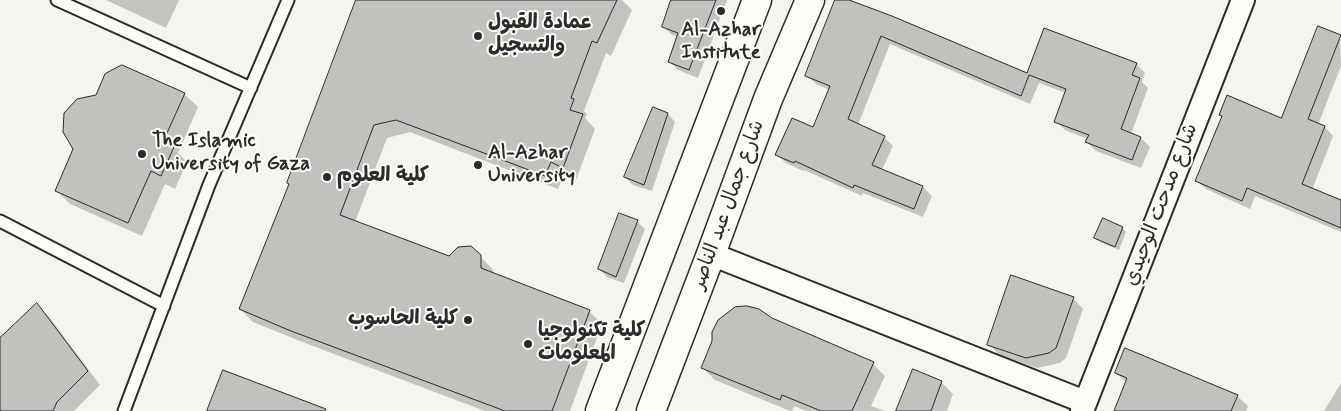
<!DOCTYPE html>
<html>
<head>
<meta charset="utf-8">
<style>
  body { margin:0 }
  canvas { display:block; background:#f5f4ef }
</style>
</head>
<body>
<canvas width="1341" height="411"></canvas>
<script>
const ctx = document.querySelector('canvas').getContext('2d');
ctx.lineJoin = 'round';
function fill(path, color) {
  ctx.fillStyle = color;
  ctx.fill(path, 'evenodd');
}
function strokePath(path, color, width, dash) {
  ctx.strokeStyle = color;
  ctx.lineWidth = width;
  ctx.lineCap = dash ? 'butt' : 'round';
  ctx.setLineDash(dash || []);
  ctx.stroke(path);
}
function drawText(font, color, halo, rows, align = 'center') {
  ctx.font = font + ' Mynerve,"Playpen Sans Arabic",sans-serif';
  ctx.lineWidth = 4;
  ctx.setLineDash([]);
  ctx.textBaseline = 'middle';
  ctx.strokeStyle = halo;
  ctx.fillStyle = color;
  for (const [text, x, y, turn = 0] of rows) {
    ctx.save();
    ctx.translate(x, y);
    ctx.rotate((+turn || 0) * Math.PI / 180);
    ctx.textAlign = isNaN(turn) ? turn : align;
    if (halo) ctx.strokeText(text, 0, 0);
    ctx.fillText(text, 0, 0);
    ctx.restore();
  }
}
fill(new Path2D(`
  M106 0H179L166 28Z
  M362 0H622L632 10 611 56 606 53 584 111 587 114 585 118 595 129 576 180 564 175 558 189 410 132 387 138 355 222 449 258 480 256 493 270 494 274 589 311 602 324 570 411H485L305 343 253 322 240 309Z
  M673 0H727L698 78 678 70 669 61 678 37 672 35 663 26Z
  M837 0H846L1028 74 1136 64 1145 73 1142 82 1148 88 1131 134 1141 138 1150 147 1141 168 1096 151 1087 142 1088 139 1065 130 1056 121 1066 93 1039 83 1030 104 890 44 858 125 884 137 893 146 882 170 923 187 932 196 923 217 863 193 862 196 804 170 803 171 786 163 777 155 813 128 830 90 816 84 807 75Z
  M1340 36 1341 66 1318 125 1325 127 1333 136 1312 190 1341 202V232L1255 196 1250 209 1206 189 1197 181 1282 119Z
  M184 94 198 107 178 153 187 162 175 189 165 184 142 236 70 204 56 190Z
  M668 114 675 122 652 191 633 185 625 177Z
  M637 221 645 229 624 283 607 277 599 269Z
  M1122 228 1126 232 1119 250 1100 242 1096 238Z
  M1073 298 1083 309 1066 358 1060 363 1037 368 999 355 989 344Z
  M37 305 50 318 100 385 74 411H0V335L2 337Z
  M771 319 873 364 885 376 871 406 885 411H806L794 406 792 411H790L715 380 703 368Z
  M1116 373 1237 396 1248 406 1246 411H1115L1127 383Z
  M941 382 953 394 947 411H898Z
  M1341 383V411H1324Z`), '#0003');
const building = new Path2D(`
  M356 0H617L597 43 592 41 571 98 574 99 570 110 583 114 563 168 551 162 545 176 396 120 374 125 340 215 449 256 458 247 471 246 481 255V268L590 310 552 411H505L291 331 239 309 289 184 287 183Z
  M671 0H716L689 70 668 62 678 33 662 27Z
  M835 0H849L892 16 1027 73 1044 28 1137 63 1132 75 1140 78 1121 129 1141 137 1132 160 1085 142 1089 135 1054 122 1066 89 1029 75 1021 96 881 36 848 119 885 136 872 165 923 186 914 209 854 185 853 188 795 161 794 163 775 155 792 118 813 127 830 86 805 76Z
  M1318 26 1341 35 1308 119 1325 126 1302 184 1341 200V228L1247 188 1242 201 1195 181 1222 116 1219 115 1227 95 1281 118Z
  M122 65 185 93 163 142 174 147 161 176 151 171 128 223 55 191 73 149 63 132 64 113 77 99 96 95 105 74Z
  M653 107 668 113 644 185 624 177Z
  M619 213 638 220 616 277 598 269Z
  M1103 218 1123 227 1115 247 1094 238Z
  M1011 275 1074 297 1056 348 1049 353 1026 358 987 345Z
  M37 303 88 371 57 402 53 411H0V338Z
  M747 306 759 309 772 318 874 362 852 411H821L782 395 780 400 701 368 712 341V332L718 320 735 307Z
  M1125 348 1238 395 1231 411H1114L1127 378 1115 373Z
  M913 369 942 381 931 411H896Z
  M223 370 326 409 325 411H207Z`);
fill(building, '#c2c1be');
strokePath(building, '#2b2b2b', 1);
const service = new Path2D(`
  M57 0 251 88
  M0 221 164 306
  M124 411 209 185 288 0`);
const minor = new Path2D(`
  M711 254 1085 402
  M1082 411 1243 0`);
const secondary = new Path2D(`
  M600 411 757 0
  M651 411 711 254 768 99 810 0`);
strokePath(service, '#2b2b2b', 15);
strokePath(minor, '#2b2b2b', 26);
strokePath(secondary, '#2b2b2b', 31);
strokePath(service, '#fdfcf7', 11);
strokePath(minor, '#fdfcf7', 22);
strokePath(secondary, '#fdfcf7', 28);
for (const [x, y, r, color] of [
  [721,11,5,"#2b2b2b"],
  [478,36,5,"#2b2b2b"],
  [142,154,5,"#2b2b2b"],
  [478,165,5,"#2b2b2b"],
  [327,177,5,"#2b2b2b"],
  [468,320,5,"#2b2b2b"],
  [528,344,5,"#2b2b2b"]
]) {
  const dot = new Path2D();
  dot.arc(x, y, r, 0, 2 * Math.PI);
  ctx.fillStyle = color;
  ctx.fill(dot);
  strokePath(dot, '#fdfcf7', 2);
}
drawText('bold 20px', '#2b2b2b', '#fdfcf7', [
  ["عمادة القبول",488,24],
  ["والتسجيل",488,47],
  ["Al-Azhar",721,31,"center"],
  ["Institute",721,54,"center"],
  ["The Islamic",152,142],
  ["University of Gaza",152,165],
  ["Al-Azhar",488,154],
  ["University",488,177],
  ["كلية العلوم",337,177],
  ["كلية الحاسوب",458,320,"right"],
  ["كلية تكنولوجيا",538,332],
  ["المعلومات",538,355]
], 'left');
drawText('20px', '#2b2b2b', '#fdfcf7', [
  ["شارع جمال عبد الناصر",729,205,-70],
  ["شارع مدحت الوحيدي",1162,205,-69]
]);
</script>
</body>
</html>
